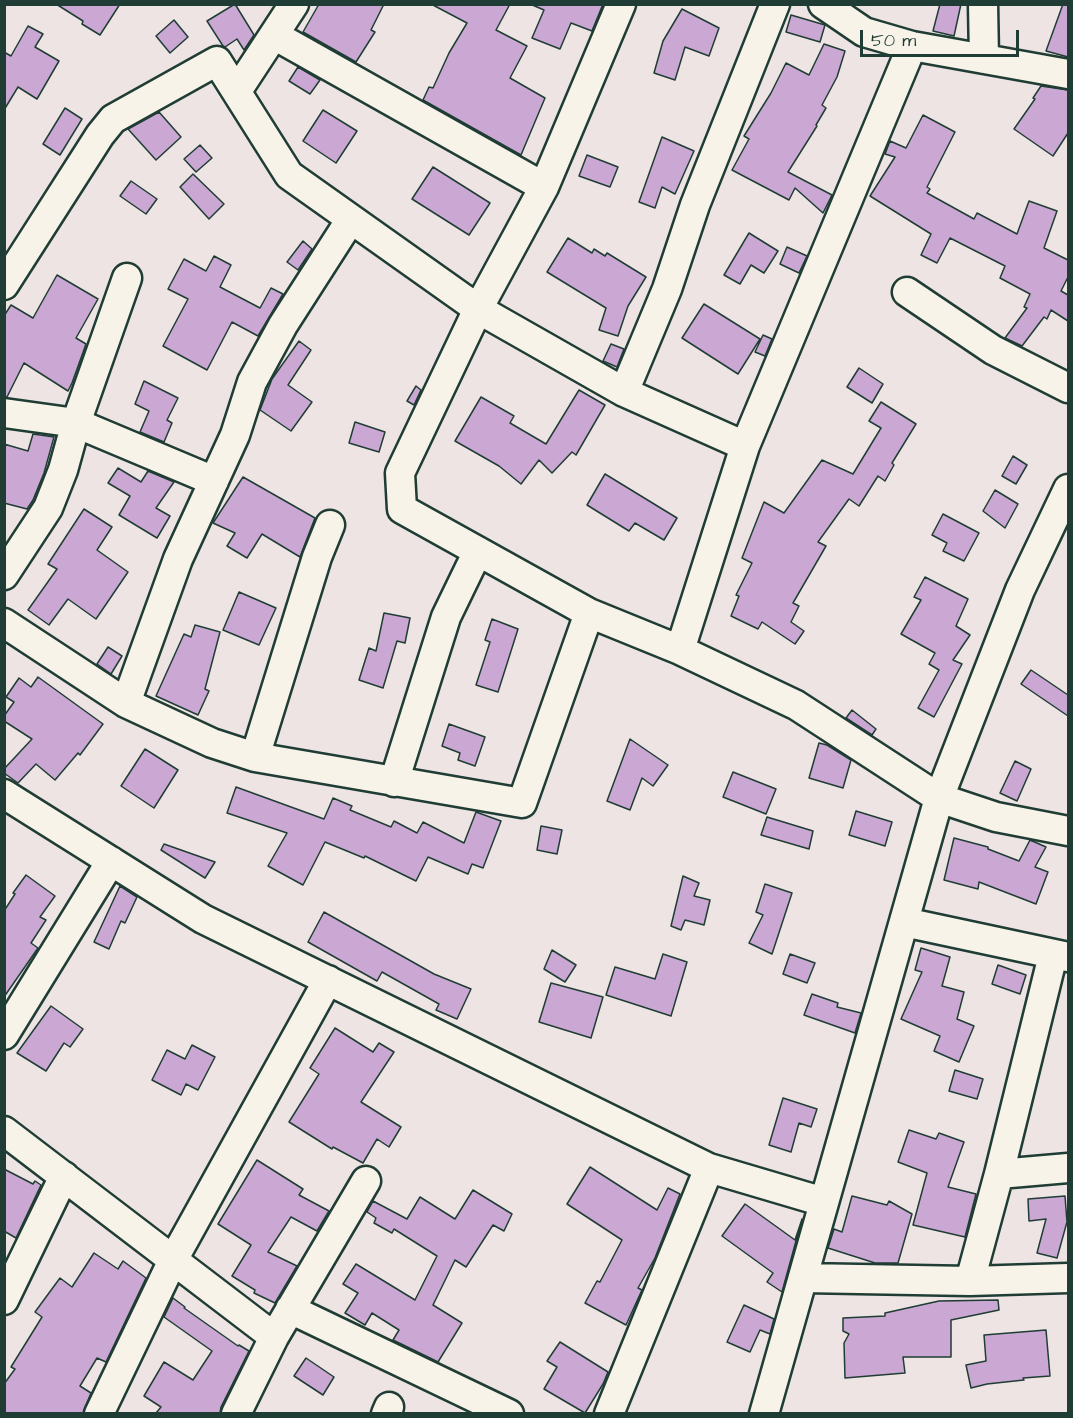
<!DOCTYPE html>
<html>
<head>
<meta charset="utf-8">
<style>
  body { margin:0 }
  #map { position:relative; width:1073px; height:1418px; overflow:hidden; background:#eee4e4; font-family:"Architects Daughter",sans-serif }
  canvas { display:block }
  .frame { position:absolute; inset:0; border:6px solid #1f3d34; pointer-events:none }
  .scale { position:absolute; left:860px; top:30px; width:159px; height:27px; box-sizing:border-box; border:3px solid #1f3d34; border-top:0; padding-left:8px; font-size:18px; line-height:21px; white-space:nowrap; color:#1f3d34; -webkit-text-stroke:4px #f7f3e8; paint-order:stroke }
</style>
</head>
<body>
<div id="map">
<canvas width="1073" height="1418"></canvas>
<div class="frame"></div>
<div class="scale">50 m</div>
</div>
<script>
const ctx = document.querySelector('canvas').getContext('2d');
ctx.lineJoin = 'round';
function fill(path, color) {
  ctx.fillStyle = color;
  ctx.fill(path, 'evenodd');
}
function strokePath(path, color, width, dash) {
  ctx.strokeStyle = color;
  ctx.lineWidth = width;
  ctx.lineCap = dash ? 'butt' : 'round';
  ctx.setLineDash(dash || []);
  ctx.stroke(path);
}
const building = new Path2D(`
  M56 4H120L100 35 82 24 83 21Z
  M235 4 254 35 244 50 237 39 225 47 223 46 207 21Z
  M319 4H384L371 30 375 32 356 62 303 32Z
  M431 4H510L496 30 527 46 510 78 545 98 521 155 423 100 429 87 433 88 449 53 467 23Z
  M530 4H603L592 31 571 23 560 49 532 38 544 10Z
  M940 4H961L954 36 933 31Z
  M1063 4H1068V57L1046 51Z
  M682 9 719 28 709 56 685 47 675 80 654 73 663 41Z
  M791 15 825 25 820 42 786 32Z
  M174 20 188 37 170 53 156 36Z
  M28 26 43 34 35 47 59 61 37 99 18 87 4 110V52L11 56Z
  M824 44 845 51 837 77 822 105 826 108 816 125 817 126 788 172 832 195 823 213 795 188 789 200 732 170 749 139 744 136 771 93 786 63 809 75Z
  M298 67 320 80 310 94 289 81Z
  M1041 86 1068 90V133L1053 156 1014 129 1035 99 1033 98Z
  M65 108 82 119 60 155 43 144Z
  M323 110 357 131 336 163 303 141Z
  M159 112 181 137 156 160 128 129Z
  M923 115 955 132 927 187 930 189 927 193 974 219 977 213 1017 234 1029 201 1057 211 1044 248 1068 260V277L1061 291 1068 295V321L1051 310 1047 319 1044 317 1022 346 1005 338 1027 308 1024 307 1030 294 1000 278 1005 266 950 238 937 263 921 255 931 234 870 196 895 157 885 154 890 141 906 148Z
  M662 137 694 151 675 194 662 187 655 208 639 202Z
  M200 145 212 158 196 172 184 159Z
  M587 155 618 167 610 187 579 176Z
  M433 167 490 203 469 235 412 199Z
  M193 174 224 204 209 219 180 187Z
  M131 181 157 199 146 214 120 196Z
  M749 233 778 251 764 273 751 265 740 284 724 275Z
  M568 238 592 253 594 249 605 256 607 253 646 277 628 306 618 336 599 330 606 308 547 272Z
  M303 241 312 249 298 270 287 262Z
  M787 247 807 256 799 273 780 264Z
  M214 256 231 265 220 287 260 308 271 288 283 294 258 336 232 322 207 370 163 346 188 299 168 289 184 259 206 271Z
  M57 275 98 299 76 338 86 344 72 383 68 391 24 363 7 397H4V316L11 305 33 318Z
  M704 304 760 339 738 374 682 338Z
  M763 335 772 339 765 356 755 352Z
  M299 341 311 350 288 385 312 402 291 431 260 410 272 379Z
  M611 344 624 349 617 367 603 361Z
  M859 368 883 384 872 403 847 387Z
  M144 381 178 398 167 420 172 423 164 442 140 432 149 411 135 404Z
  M416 386 421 390 414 405 407 401Z
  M579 390 605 405 576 455 572 452 552 473 539 460 521 484 499 466 455 441 481 397 514 416 510 423 546 444Z
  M881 402 916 424 892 463 894 465 885 481 878 476 859 506 849 499 818 542 826 546 793 603 799 606 791 622 804 631 795 644 762 622 758 629 731 616 739 596 736 595 752 563 742 558 764 502 784 513 822 460 853 474 881 428 869 421Z
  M355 422 385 432 379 452 349 443Z
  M33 434 54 437 44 473 33 500 27 509 4 503V444L28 451Z
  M1013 456 1027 465 1016 484 1002 476Z
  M118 468 141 482 148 471 174 482 156 508 170 516 157 538 119 515 130 496 108 483Z
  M605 474 677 518 664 540 635 523 629 531 587 505Z
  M243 477 315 518 300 557 262 534 247 558 227 546 235 533 213 523Z
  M995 490 1018 504 1005 528 983 511Z
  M84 509 112 527 97 550 128 572 96 619 68 599 49 625 28 610 57 569 48 564Z
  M943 514 979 533 964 561 943 551 947 543 932 535Z
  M925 577 968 599 956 626 970 635 953 660 962 664 934 717 918 708 939 670 929 664 935 653 901 634 921 600 914 597Z
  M239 592 276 608 259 645 223 630Z
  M384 613 410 618 405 643 397 641 383 688 359 680 369 648 376 651Z
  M492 619 518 629 498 692 476 685 490 642 485 640Z
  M195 625 220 632 205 689 209 691 198 715 156 696 184 634 191 637Z
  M108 647 122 656 111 674 97 664Z
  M1031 670 1068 695V716L1021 684Z
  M38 677 103 724 80 755 78 753 55 780 36 764 18 783 4 773V769L32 739 4 721V716L14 702 6 697 19 678 31 687Z
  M852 710 876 729 872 735 846 718Z
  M449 724 485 737 475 766 458 760 460 753 442 746Z
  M630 739 668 765 653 786 642 778 630 810 607 801Z
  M819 743 827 745 851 760 843 788 809 778Z
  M145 749 178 770 154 808 121 786Z
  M1015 761 1031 769 1017 801 1000 793Z
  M733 772 776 789 766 814 723 797Z
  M236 787 324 819 333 798 352 806 350 810 391 827 394 821 417 833 423 822 464 843 476 812 501 821 483 868 472 864 468 874 428 857 416 881 365 856 364 858 325 842 303 885 268 866 287 833 227 813Z
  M856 811 892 822 885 846 849 835Z
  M767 817 813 831 809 849 761 835Z
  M541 826 562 830 557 854 537 850Z
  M954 838 988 847V849L1019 861 1030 840 1046 847 1035 867 1048 872 1036 904 979 882 978 889 944 880Z
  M164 844 215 862 205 878 161 850Z
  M26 875 55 896 40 917 46 920 31 943 38 948 4 997V911L15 894 13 893Z
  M683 876 699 883 694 896 710 900 704 925 685 920 681 930 671 926Z
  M765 884 792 893 772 954 749 943 763 915 756 912Z
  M120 886 137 897 125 923 121 921 109 949 94 942Z
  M324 912 434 974 471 989 457 1019 436 1010 439 1004 382 972 377 981 308 942Z
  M921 948 950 957 942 986 964 992 957 1019 974 1026 959 1062 934 1051 940 1036 901 1019 922 972 915 970Z
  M552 950 576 965 565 982 544 969Z
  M663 954 687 962 671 1016 606 995 615 967 655 979Z
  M790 954 815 963 807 983 783 974Z
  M998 965 1026 975 1020 994 992 984Z
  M551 983 603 997 591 1038 539 1022Z
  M812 994 838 1003 837 1007 861 1013 855 1033 804 1015Z
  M51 1006 83 1029 70 1047 64 1043 46 1071 17 1053Z
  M335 1028 373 1052 379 1043 394 1052 361 1102 401 1127 389 1147 377 1139 363 1163 333 1147 332 1149 289 1122 319 1074 310 1068Z
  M192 1045 215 1057 198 1090 186 1084 181 1095 152 1080 167 1050 185 1059Z
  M955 1070 983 1079 977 1099 949 1091Z
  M783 1098 817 1109 811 1127 799 1123 791 1152 769 1145Z
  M909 1130 936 1139 939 1133 964 1142 948 1187 976 1194 965 1237 913 1225 927 1173 898 1162Z
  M257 1160 303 1189 299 1195 329 1211 317 1231 291 1217 268 1252 297 1266 275 1303 254 1293 255 1290 232 1276 251 1245 218 1224Z
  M590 1167 657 1210 668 1188 680 1194 655 1258 638 1288 642 1290 626 1325 585 1303 597 1281 600 1282 622 1240 567 1204Z
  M4 1169 33 1184 35 1181 41 1185 16 1238 4 1231Z
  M473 1190 512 1214 504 1231 493 1225 466 1267 455 1260 433 1305 462 1323 438 1362 393 1340 399 1330 372 1313 365 1325 345 1313 358 1293 343 1284 356 1264 415 1300 437 1256 394 1229 392 1233 374 1223 376 1218 367 1212 373 1201 407 1219 420 1197 455 1219Z
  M852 1196 887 1205 889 1201 912 1214 898 1263H875L828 1248 834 1229 842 1232Z
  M1065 1196 1067 1222 1057 1258 1037 1253 1046 1219 1029 1221 1028 1199Z
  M745 1204 795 1240 802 1219 782 1292 767 1282 773 1273 722 1236Z
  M94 1253 118 1269 123 1261 146 1278 106 1362 97 1358 80 1386 91 1393 83 1413H4V1384L15 1369 11 1367 42 1317 35 1312 60 1278 72 1287Z
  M173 1298 185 1307 184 1308 238 1346 239 1345 249 1351 221 1407 220 1413H156L161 1407 144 1396 164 1362 193 1380 212 1351 164 1317Z
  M998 1300 999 1310 951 1320V1357H903L905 1373 845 1378 844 1343 849 1334 843 1331V1318L885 1316V1313L939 1301Z
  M744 1305 774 1319 770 1334 760 1330 750 1352 727 1342Z
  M1046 1330 1050 1376 1023 1378 1024 1380 987 1384 971 1388 966 1365 986 1361 984 1335Z
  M560 1342 608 1372 603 1384 585 1413 544 1389 557 1367 547 1361Z
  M306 1358 334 1377 323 1395 294 1376Z`);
fill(building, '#caa8d3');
strokePath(building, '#1f3d34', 1.5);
const minor = new Path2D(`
  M621 4 544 187 478 309 400 473 402 509 589 613 680 650 796 705 939 798 996 817 1068 831
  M823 4 864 32 912 46 1068 74
  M983 4 984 59
  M274 35 544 187
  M237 91 294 4
  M4 285 100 135 113 119 217 61 289 175 478 309 624 392 745 446
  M907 292 993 350 1068 388
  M624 392 667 289 695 205 775 4
  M4 413 76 423 214 481
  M4 575 48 508 63 470 76 423 127 278
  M4 623 126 703 212 743 255 757 522 803 589 613
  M680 650 745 446 912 46
  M126 703 178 559 235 435 252 382 283 325 351 219
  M255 757 317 557 330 525
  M394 782 446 617 478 551
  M4 794 203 919 709 1168 824 1202
  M904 922 1068 957
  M4 1035 111 861
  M4 1131 274 1337
  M999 1174 1068 1168
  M803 1278 970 1281 1068 1278
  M970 1281 999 1174 1053 955
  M4 1300 64 1176
  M290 1309 509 1414
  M99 1414 173 1260 328 980
  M236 1414 274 1337 366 1181
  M386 1414 389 1407
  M609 1414 709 1168
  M764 1414 939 798 1020 590 1068 489`);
strokePath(minor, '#1f3d34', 33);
strokePath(minor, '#f7f3e8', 28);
</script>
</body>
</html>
